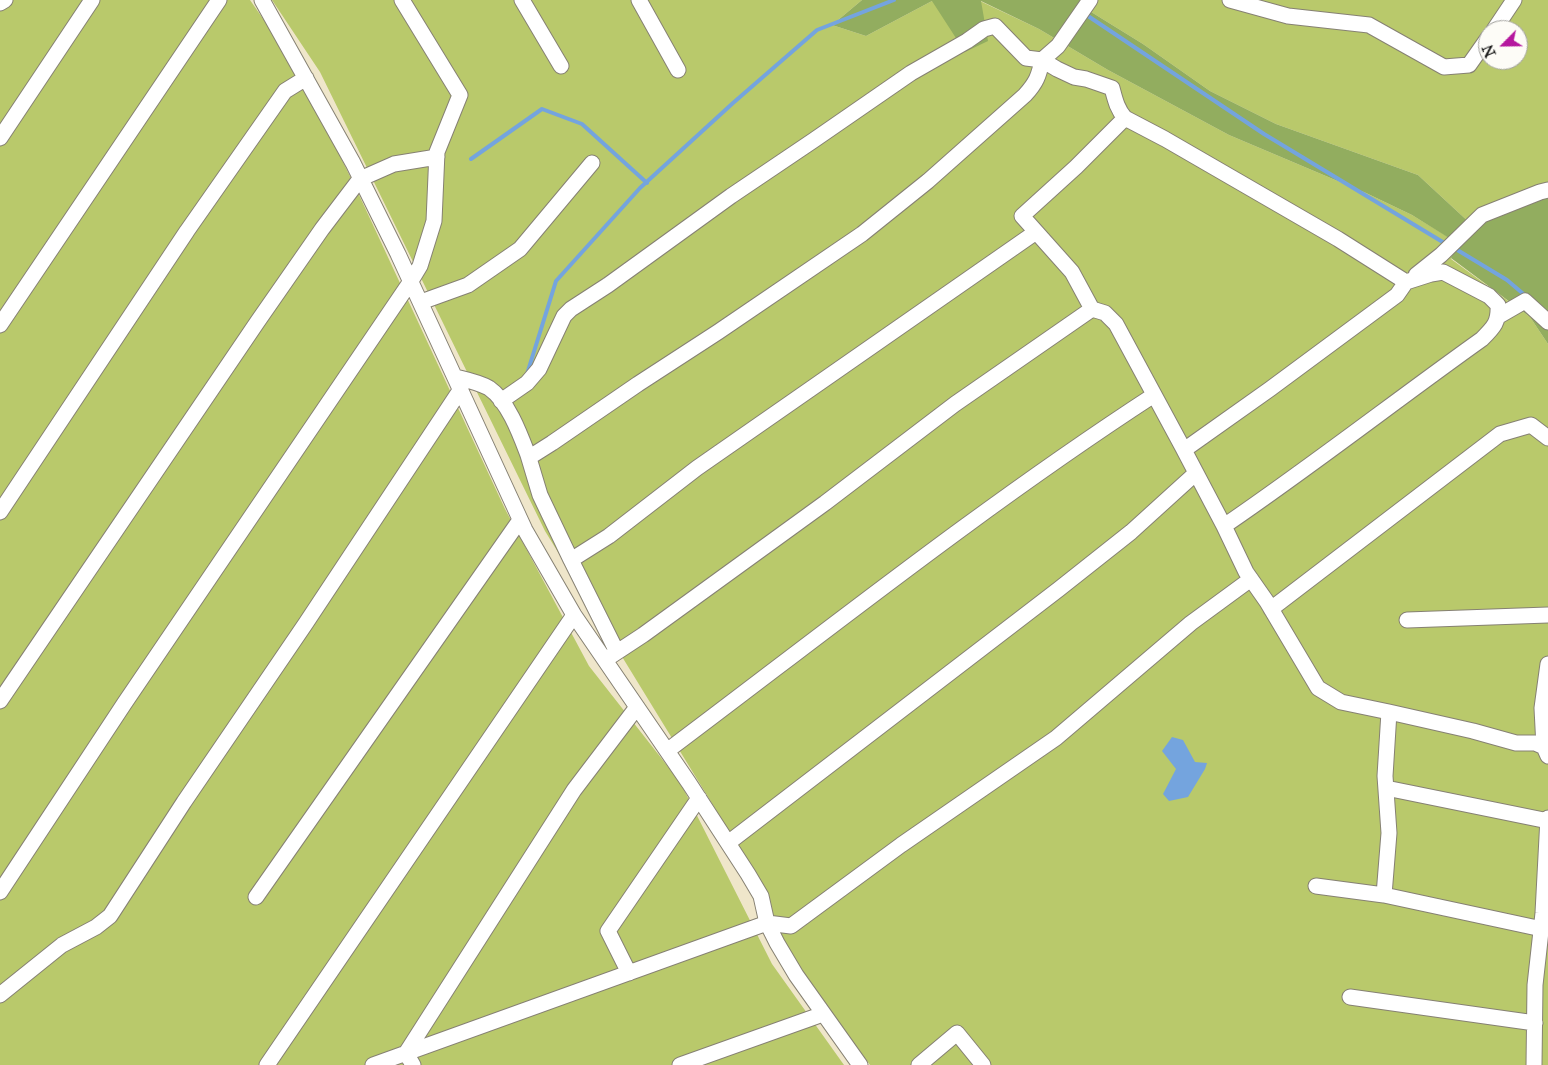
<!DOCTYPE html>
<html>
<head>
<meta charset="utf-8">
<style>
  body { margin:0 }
  #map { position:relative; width:1548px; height:1065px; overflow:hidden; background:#efe6ca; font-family:"IM FELL Great Primer",serif }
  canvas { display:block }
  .north { position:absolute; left:1478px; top:20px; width:50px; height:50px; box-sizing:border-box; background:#fdfcf7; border:1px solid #a3a29f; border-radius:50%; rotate:247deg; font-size:14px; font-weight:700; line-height:20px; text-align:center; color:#1c1c1c }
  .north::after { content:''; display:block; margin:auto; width:18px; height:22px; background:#b5179e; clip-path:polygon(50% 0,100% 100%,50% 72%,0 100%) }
</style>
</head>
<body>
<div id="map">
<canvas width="1548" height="1065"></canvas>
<div class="north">N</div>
</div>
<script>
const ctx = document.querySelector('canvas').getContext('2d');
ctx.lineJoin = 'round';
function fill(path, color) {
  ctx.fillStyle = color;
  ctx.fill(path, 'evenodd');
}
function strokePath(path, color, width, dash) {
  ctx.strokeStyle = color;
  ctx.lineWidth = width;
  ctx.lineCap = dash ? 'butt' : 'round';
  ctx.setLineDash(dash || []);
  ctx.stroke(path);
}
fill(new Path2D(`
  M0 0H250L298 69 360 197 505 509 589 666 680 782 772 964 844 1065H0Z
  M272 0H862L832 25 866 36 932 1H980L1039 29 1108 70 1229 135 1366 193 1412 215 1458 243 1451 259 1530 317 1548 344V1065H870L785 949 716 810 545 531 320 72Z
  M1084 0H1548V193L1472 225 1418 175 1276 124 1210 91 1143 44 1088 10ZM1488 30H1518V60H1488Z`), '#b9c96b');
fill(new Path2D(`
  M862 0H1084L1088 10 1143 44 1210 91 1276 124 1418 175 1472 225 1548 193V344L1530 317 1451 258 1457 243 1412 215 1366 193 1229 135 1108 70 1039 29 981 1 988 41 965 52 932 1 866 36 832 25Z`), '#92ad5f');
fill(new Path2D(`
  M1172 737 1183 740 1195 762 1207 763 1205 769 1188 797 1169 801 1163 794 1176 769 1162 751Z`), '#74a4de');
strokePath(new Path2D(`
  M1085 14 1264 134 1446 244
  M471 159 542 109 582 124 647 183
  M1454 248 1507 280 1527 297
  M527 374 556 281 640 188 733 103 817 30 894 0`), '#74a4de', 4);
const minor = new Path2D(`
  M262 0 353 163 398 254 525 530 574 615 689 783 748 874 761 896 767 923 777 943 796 975 860 1065
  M522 0 561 66
  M639 0 678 70
  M1230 0 1288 16 1369 25 1444 67 1469 65 1488 38
  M0 3 5 0
  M1494 30 1514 0
  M0 138 92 0
  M1416 275 1441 255 1482 215 1540 192 1548 190
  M421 302 468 285 520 249 592 163
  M1092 309 1072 272 1022 216 1076 167 1125 118
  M1499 316 1525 301 1548 322
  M0 325 219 0
  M455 377C467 380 478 382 489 388 508 401 520 434 528 455H533L552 443 638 384 718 332 862 234 928 181 1025 95C1036 83 1039 76 1042 60L1057 69 1074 77 1086 79 1112 88C1115 99 1117 109 1125 118L1165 139 1338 239 1406 282 1397 295 1270 389 1184 450 1116 324 1105 313 1092 309 955 404 825 503 643 635 605 660
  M501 401 527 383 539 369 564 316 571 309 608 285 731 196 814 140 911 73 967 41 984 29 995 26 1026 58 1042 60 1058 46 1090 0
  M1184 450 1224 526C1312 466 1395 401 1482 339 1494 327 1499 322 1498 305L1489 296 1443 272 1431 274 1406 282
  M528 455 540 495 571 560 609 536 697 468 1036 232
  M0 512 187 231 285 91 306 78
  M1224 526 1246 572 1267 602 1318 688 1341 702 1389 712 1473 731 1516 743H1535L1544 747 1548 756
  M571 560 617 652
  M1271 609 1500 434 1531 425 1548 438
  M1407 620 1548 615
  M0 701 258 321 322 229 360 179 394 164 437 157
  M1389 712 1385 776 1389 833 1384 895 1542 929
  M1544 747 1542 708 1548 664
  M667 751C828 630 985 505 1154 395
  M1386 788 1548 821
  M728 843 1059 589 1131 532 1196 473
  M1316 886 1384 895
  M0 892 124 704 411 281 420 266 434 221 437 152 460 95 402 0
  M256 897 520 520
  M629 973 608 931 699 798
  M0 995 62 945 96 927 110 916 184 802 306 623 461 389
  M1350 997 1535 1023
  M267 1065 574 615
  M373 1065 767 923 791 926 901 845 1056 738 1191 623 1251 579
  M413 1065 406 1053 574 790 637 707
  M680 1065 823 1014
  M919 1065 957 1033 983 1065
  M1534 1065 1535 985 1543 913 1548 818`);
strokePath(minor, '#868173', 17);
strokePath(minor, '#fff', 15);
</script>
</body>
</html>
